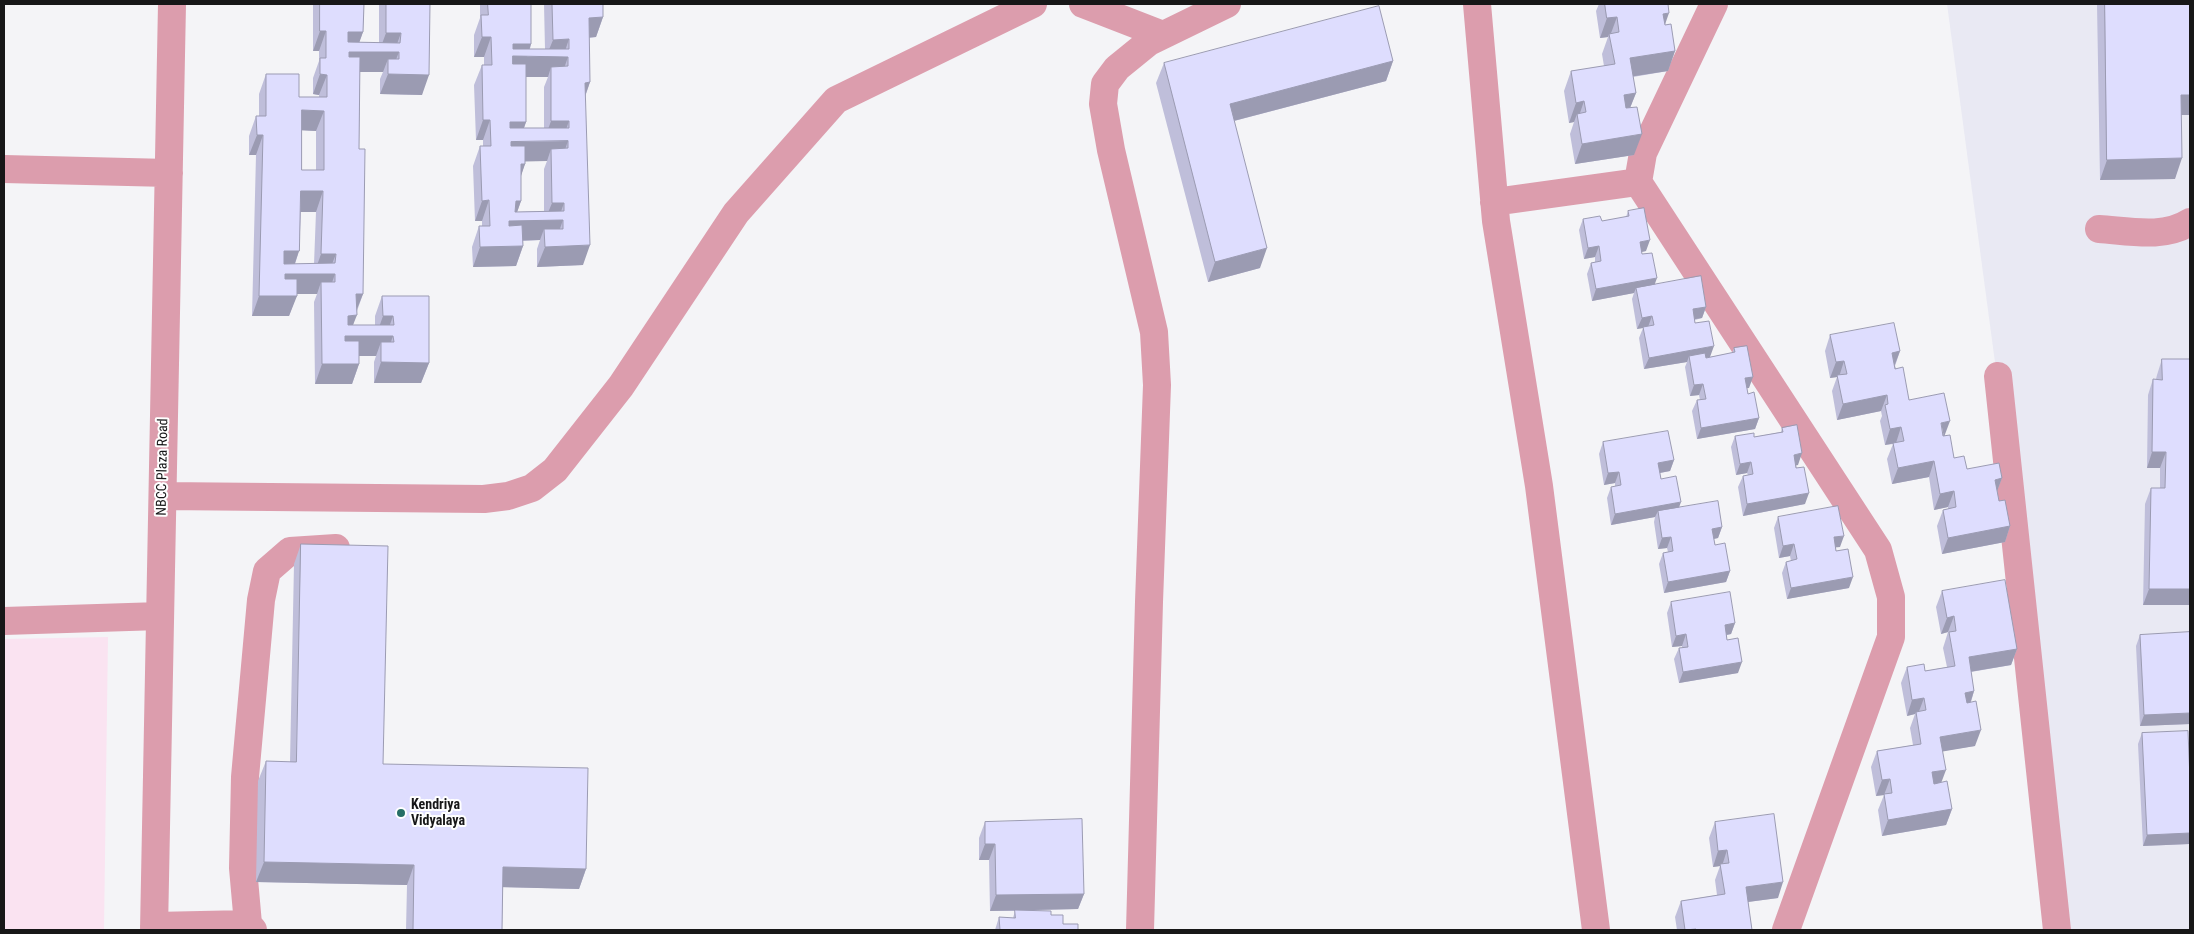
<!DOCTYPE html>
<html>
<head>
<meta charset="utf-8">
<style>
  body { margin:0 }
  #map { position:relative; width:2194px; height:934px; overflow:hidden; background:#f4f4f7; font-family:"Roboto Condensed",sans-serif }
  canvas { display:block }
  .frame { position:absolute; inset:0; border:5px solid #171718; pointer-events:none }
</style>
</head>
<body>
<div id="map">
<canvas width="2194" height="934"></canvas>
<div class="frame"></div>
</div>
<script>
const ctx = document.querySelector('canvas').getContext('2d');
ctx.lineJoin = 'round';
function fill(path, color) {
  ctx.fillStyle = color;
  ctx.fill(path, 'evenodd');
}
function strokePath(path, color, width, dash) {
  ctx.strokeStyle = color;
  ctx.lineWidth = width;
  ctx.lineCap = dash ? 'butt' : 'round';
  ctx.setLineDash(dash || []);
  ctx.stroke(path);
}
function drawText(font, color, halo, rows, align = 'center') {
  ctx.font = font + ' "Roboto Condensed",sans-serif';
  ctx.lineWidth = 4;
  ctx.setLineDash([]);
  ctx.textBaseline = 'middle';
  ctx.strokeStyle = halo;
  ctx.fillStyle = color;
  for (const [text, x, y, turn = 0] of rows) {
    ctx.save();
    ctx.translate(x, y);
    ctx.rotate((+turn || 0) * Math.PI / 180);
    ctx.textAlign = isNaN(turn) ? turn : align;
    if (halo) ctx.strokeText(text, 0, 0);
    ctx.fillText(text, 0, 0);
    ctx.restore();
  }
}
fill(new Path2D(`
  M108 637 104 930H4V639Z`), '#fae3f1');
fill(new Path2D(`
  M1947 4H2190V930H2071Z`), '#e9e9f3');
strokePath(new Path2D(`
  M1083 4 1163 35
  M1477 4 1496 221 1539 486 1596 930
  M1714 4 1643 153 1638 182 1878 550 1891 597V637L1786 930
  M4 169 169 173
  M1494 202 1638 182
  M2099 229C2129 231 2164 239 2190 222
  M1998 376 2057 930
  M163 496 484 499 508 496 532 488 555 470 621 386 736 213 836 100 1033 4
  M4 621 160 616
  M154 926 248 924
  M154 930 172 4
  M253 930 248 924 243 868 245 777 261 600 267 571 290 551 336 548
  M1140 930 1149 602 1157 385 1154 332 1111 150 1103 104 1105 84 1117 68 1149 42 1227 4`), '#dc9dad', 28);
fill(new Path2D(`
  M313 4H364L363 32 359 42 379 43V4H430L422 95 380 94V79L383 72H360L359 149 363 294 357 311 353 325H375V316L382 296 429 363 421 383H374V362L376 356H359V364L352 384H315L314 302 317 294H297L289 316H252L256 155H249V136L256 116H259V94L266 74 299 97H319V95L313 94V78L319 61V51H313ZM302 130 316 131V170H302ZM301 212H316L314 264H295L299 251Z
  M480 4H531V44L530 49H545L544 4H603V17L596 37 589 38 590 82 585 97 583 265 537 267V249L540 240 523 241V246L516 266 473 267 472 247 479 226H482V221H475L473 166 480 146H483V140H476L474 85 482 65H484V57H474V35L480 18ZM526 77H548L544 87V128H524L526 122ZM525 161H547L544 169V211L517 212 521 201V175L525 164Z
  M1599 4H1668L1665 25 1675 51 1668 71 1633 77 1636 93 1630 108 1634 155 1575 164 1570 134 1574 122 1569 123 1564 91 1571 71 1604 66 1602 54 1608 37 1600 38 1596 11Z
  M2068 4H2190L2181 115 2175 179 2100 180 2097 4Z
  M1393 61 1386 81 1234 121 1260 268 1208 282 1156 83 1164 63Z
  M1628 211 1646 251 1642 252V254L1655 284 1706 307 1702 318 1695 320V323L1710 357 1732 353 1734 348 1749 388H1746L1748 394 1759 418 1755 429 1697 439 1692 411 1697 400H1700L1699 395 1690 396 1685 367 1687 362 1644 369 1639 338 1643 328 1637 329 1632 299 1634 293 1592 301 1587 274 1591 263 1595 262V257L1584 259 1579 230 1583 219 1602 221 1626 217Z
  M1830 335 1900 351 1895 366 1909 400 1945 435 1954 458 1967 469 2002 478 1997 491 1999 501 2010 526 2005 542 1942 554 1937 526 1943 510 1948 509V507L1934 510 1929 477 1892 484 1887 459 1893 444 1885 445 1880 421 1882 416 1881 411 1837 420 1832 391 1837 377 1830 378 1825 351Z
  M2162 359H2190V605H2143L2145 504 2151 488H2160V468H2147L2148 395 2153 379H2156L2157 375Z
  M1782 428 1798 465H1796L1805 504 1743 516 1738 487 1743 476 1748 475 1747 473 1736 475 1731 447 1735 436 1754 437 1781 432Z
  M1603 442 1674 460 1670 471 1660 473 1661 479 1679 507 1722 527 1718 538 1714 539 1715 545 1730 571 1726 582 1664 593 1659 564 1663 553 1668 552 1667 548 1658 549 1654 522 1655 517 1611 525 1607 498 1611 487 1615 486V483L1604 485 1599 454Z
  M1778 517 1840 547H1836V551L1849 588 1787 599 1782 573 1786 562 1791 561 1790 556 1779 558 1774 528Z
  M301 544 383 764 586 869 579 889 503 887 502 930H406L407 885 256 882 258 781 266 761 290 762 294 564Z
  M1942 591 2017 649 2011 665 1971 672 1974 691 1971 702 1975 746 1942 751 1941 783 1952 809 1946 825 1882 836 1878 810 1884 795 1876 796 1871 767 1877 751 1913 745 1910 728 1915 714 1907 716 1901 683 1907 667 1925 671 1947 667 1943 648 1948 632 1941 634 1936 607Z
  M1671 602 1735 623 1731 634 1727 635V640L1738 673 1679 683 1674 659 1679 648H1682V646L1672 647 1667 613Z
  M2140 635 2190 724 2140 726 2136 646Z
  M2142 733 2190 779V840L2189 844 2143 846 2138 744Z
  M985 822 1084 894 1078 909 1030 910 1051 915 1063 924 1078 930H995L999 917 1013 918 1015 911H990L989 860H979V838Z
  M1715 822 1778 898 1748 902 1752 930H1677L1675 917 1681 901 1717 895 1715 880 1720 866 1713 867 1709 838Z`), '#bfbeda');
fill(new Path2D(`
  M1669 13 1662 33 1663 14Z
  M603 17 596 37 581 38 589 18Z
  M1617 17 1610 36 1609 34 1608 37 1600 38 1607 18Z
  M320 31H326L319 51H313Z
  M348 32H363L356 52H379L386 33H401L394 52H399L391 72 388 59 383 72H342Z
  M482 37H491L484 57H474Z
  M569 39 563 57H568L561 77 551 67 548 77H505L513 44H531L527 57H546L553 40Z
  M1675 51 1668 71 1622 78 1630 58Z
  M1393 61 1386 81 1222 124 1230 104Z
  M320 74 327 75 319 95 313 94Z
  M388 74 429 75 422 95 380 94Z
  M590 82 583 102 585 83Z
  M1636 93 1628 113 1617 115 1624 95Z
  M2181 95H2190V115H2174Z
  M1584 101 1578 119 1577 114 1574 122 1569 123 1576 103Z
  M302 110 324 111 316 131 295 130Z
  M483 120H490L483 140H476Z
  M551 121H569L562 141H568L561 161 551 149 547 161 503 162 510 122H526L519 142 544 141Z
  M1642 134 1634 155 1575 164 1582 144Z
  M257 135H263L256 155H249Z
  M2182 158 2175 179 2100 180 2107 160Z
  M521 164H525L518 185Z
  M301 191H323L316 212H294Z
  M489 200 482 221H475L482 201Z
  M516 201H521L514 221Z
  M552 203H564L558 220H563L556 240 544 229 540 240 502 241 509 221 545 220Z
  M1650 240 1646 251 1636 253 1640 242Z
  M590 245 583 265 537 267 545 247Z
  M523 246 516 266 473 267 480 247Z
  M1599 246 1595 257 1584 259 1588 248Z
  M1267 248 1260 268 1208 282 1215 262Z
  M284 251H299L292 272H276Z
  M321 254H336L328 274H335L328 294 321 282 317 294H278L285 274H314Z
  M1657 278 1653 289 1636 288 1634 293 1592 301 1596 289Z
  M356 294H363L355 314Z
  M259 296H297L289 316H252Z
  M1706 307 1702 318 1689 320 1693 309Z
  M357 315 349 335 376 336 383 316H393L386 336H393L386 356 381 342 376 356H338L348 316Z
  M1652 316 1648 327 1637 329 1642 318Z
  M1714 346 1710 357 1690 361 1689 356 1687 362 1644 369 1649 358Z
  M1900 351 1894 367 1892 353Z
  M1844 361 1839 377 1837 375V377L1830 378 1836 362Z
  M381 362 429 363 421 383H374Z
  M322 364H359L352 384H315Z
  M1753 377 1749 388 1740 389 1745 378Z
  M1703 384 1699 395 1690 396 1694 385Z
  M1887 395 1881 411 1837 420 1843 404Z
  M1759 418 1755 429 1697 439 1701 428Z
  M1950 421 1944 437 1941 423Z
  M1901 427 1896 443 1885 445 1890 429Z
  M2152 452H2166L2160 468H2147Z
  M1802 453 1798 465 1790 467 1794 455Z
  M1674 460 1670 471 1654 474 1658 463Z
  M1934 461 1929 477 1892 484 1898 468Z
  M1751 462 1747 473 1736 475 1740 464Z
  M1619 472 1615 483 1604 485 1608 473Z
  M2002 478 1996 494 1995 480Z
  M1954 491 1948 507 1934 510 1940 494Z
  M1809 493 1805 504 1743 516 1747 504Z
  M1681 502 1677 513 1658 511 1655 517 1611 525 1615 514Z
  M2010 526 2005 542 1942 554 1948 538Z
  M1722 527 1718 538 1708 540 1712 529Z
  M1844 536 1840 547 1830 548 1834 537Z
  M1671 537 1667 548 1658 549 1662 538Z
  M1794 544 1790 556 1779 558 1783 546Z
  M1730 571 1726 582 1664 593 1668 582Z
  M1853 577 1849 588 1787 599 1791 588Z
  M2149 589H2190V605H2143Z
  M1954 616 1948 632 1941 634 1947 618Z
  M1735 623 1731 634 1721 636 1725 625Z
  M1686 634 1682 646 1672 647 1676 636Z
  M2017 649 2011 665 1963 673 1969 657Z
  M1742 662 1738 673 1679 683 1683 672Z
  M1974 691 1969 707 1959 709 1965 693Z
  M1924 698 1918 714 1916 712 1915 714 1907 716 1912 700Z
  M2190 713V724L2140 726 2144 715Z
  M1981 730 1975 746 1934 753 1940 737Z
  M1946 770 1940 786 1926 788 1932 772Z
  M1890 779 1884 795 1876 796 1882 780Z
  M1952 809 1946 825 1882 836 1888 820Z
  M2190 833V840L2189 844 2143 846 2147 835Z
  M985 844H995L989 860H979Z
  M1727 850 1722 866 1720 864V866L1713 867 1718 851Z
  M264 862 414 865 407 885 256 882Z
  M503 867 586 869 579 889 496 887Z
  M1783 882 1778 898 1740 903 1746 887Z
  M1084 894 1078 909 990 911 996 895Z`), '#9b9bb2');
const building = new Path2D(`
  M320 4H364L363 32H348V42L400 43 401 33H386V4H430L429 75 388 74V59H399V52H349V57H360L359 149H365L363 294H356L357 315 348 316V325H394L393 316H383L382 296H429V363L381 362V342H394L393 336H345V341H359V364H322L321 282H335V274H285V279H297V296H259L263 135H257L256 116H266V74H299V97H327V75L320 74V58H326V31H320ZM302 110 324 111V170H302ZM301 191H323L321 254H336L335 263 284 264V251H299Z
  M488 4H531V44H513V49H569V39L553 40 552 4H603V17L589 18 590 82 585 83 590 245 545 247 544 229H563V220L509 221V226L522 225 523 246 480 247 479 226H490L489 200 482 201 480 146H491L490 120H483L482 65H492L491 37H482L481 15H488ZM513 56 568 57V66L551 67V121H569V128H510V122H526V64H513ZM568 141V148L551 149 552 203H564V211L515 212 516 201H521V164H525V146H511V142Z
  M1605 4H1668L1669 13 1663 14 1665 25 1671 24 1675 51 1630 58 1636 93 1624 95 1626 108 1637 107 1642 134 1582 144 1577 114 1586 112 1584 101 1576 103 1571 71 1615 64 1609 34 1619 32 1617 17 1607 18Z
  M2105 4H2190V95H2181L2182 158 2107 160Z
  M1379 6 1393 61 1230 104 1267 248 1215 262 1164 63Z
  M1644 208 1650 240 1640 242 1642 254 1652 253 1657 278 1596 289 1591 263 1601 261 1599 246 1588 248 1583 219 1600 216 1602 221 1629 216 1628 211Z
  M1701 276 1706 307 1693 309 1695 323 1709 321 1714 346 1649 358 1643 327 1654 325 1652 316 1642 318 1636 288Z
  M1894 323 1900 351 1892 353 1895 369 1903 367 1909 400 1944 393 1950 421 1941 423 1943 436 1950 435 1954 458 1964 456 1967 469 1999 463 2002 478 1995 480 1999 501 2005 500 2010 526 1948 538 1943 510 1956 507 1954 491 1940 494 1934 461 1898 468 1893 443 1904 441 1901 427 1890 429 1885 405 1888 404 1887 395 1843 404 1837 375 1847 374 1844 361 1836 362 1830 335Z
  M1747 346 1753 377 1745 378 1748 394 1754 392 1759 418 1701 428 1697 400 1706 399 1703 384 1694 385 1689 356 1705 353 1706 358 1735 352 1734 348Z
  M2162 359H2190V589H2149L2151 488H2165L2166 452H2152L2153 379 2162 380Z
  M1797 425 1802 453 1794 455 1796 468 1804 467 1809 493 1747 504 1743 476 1753 474 1751 462 1740 464 1735 436 1754 433V437L1783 432 1782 428Z
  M1668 431 1674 460 1658 463 1661 479 1676 476 1681 502 1615 514 1611 487 1621 485 1619 472 1608 473 1603 442Z
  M1718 501 1722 527 1712 529 1715 545 1725 543 1730 571 1668 582 1663 553 1673 551 1671 537 1662 538 1658 511Z
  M1838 506 1844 536 1834 537 1836 551 1848 549 1853 577 1791 588 1786 562 1797 559 1794 544 1783 546 1778 517Z
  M301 544 388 546 383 764 588 768 586 869 503 867 502 930H413L414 865 264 862 266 761 296 762Z
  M2005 580 2017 649 1969 657 1974 691 1965 693 1967 703 1976 701 1981 730 1940 737 1946 770 1932 772 1934 784 1947 781 1952 809 1888 820 1884 794 1892 793 1890 779 1882 780 1877 751 1921 744 1916 712 1926 710 1924 698 1912 700 1907 667 1924 664 1925 671 1955 666 1949 632 1956 631 1954 616 1947 618 1942 591Z
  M1730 592 1735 623 1725 625 1727 640 1738 638 1742 662 1683 672 1679 648 1688 647 1686 634 1676 636 1671 602Z
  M2190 632V713L2144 715 2140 635Z
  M2188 731 2190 779V833L2147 835 2142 733Z
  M1774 814 1783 882 1746 887 1752 930H1696V929L1685 930 1681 901 1725 894 1720 864 1729 863 1727 850 1718 851 1715 822Z
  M1082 819 1084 894 996 895 995 844H985V822Z
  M1015 910 1051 911V915H1063V924H1078V930H1000L999 917 1015 918Z`);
fill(building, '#deddfe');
strokePath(building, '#9b9bb2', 1);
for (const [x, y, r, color] of [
  [401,813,5,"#266e66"]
]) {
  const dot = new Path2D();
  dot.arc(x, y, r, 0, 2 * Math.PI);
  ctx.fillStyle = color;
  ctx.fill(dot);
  strokePath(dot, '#fff', 2);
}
drawText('14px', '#171718', '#fff', [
  ["NBCC Plaza Road",163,467,-89]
]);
drawText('bold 14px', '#171718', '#fff', [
  ["Kendriya",411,805],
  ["Vidyalaya",411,821]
], 'left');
</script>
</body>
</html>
